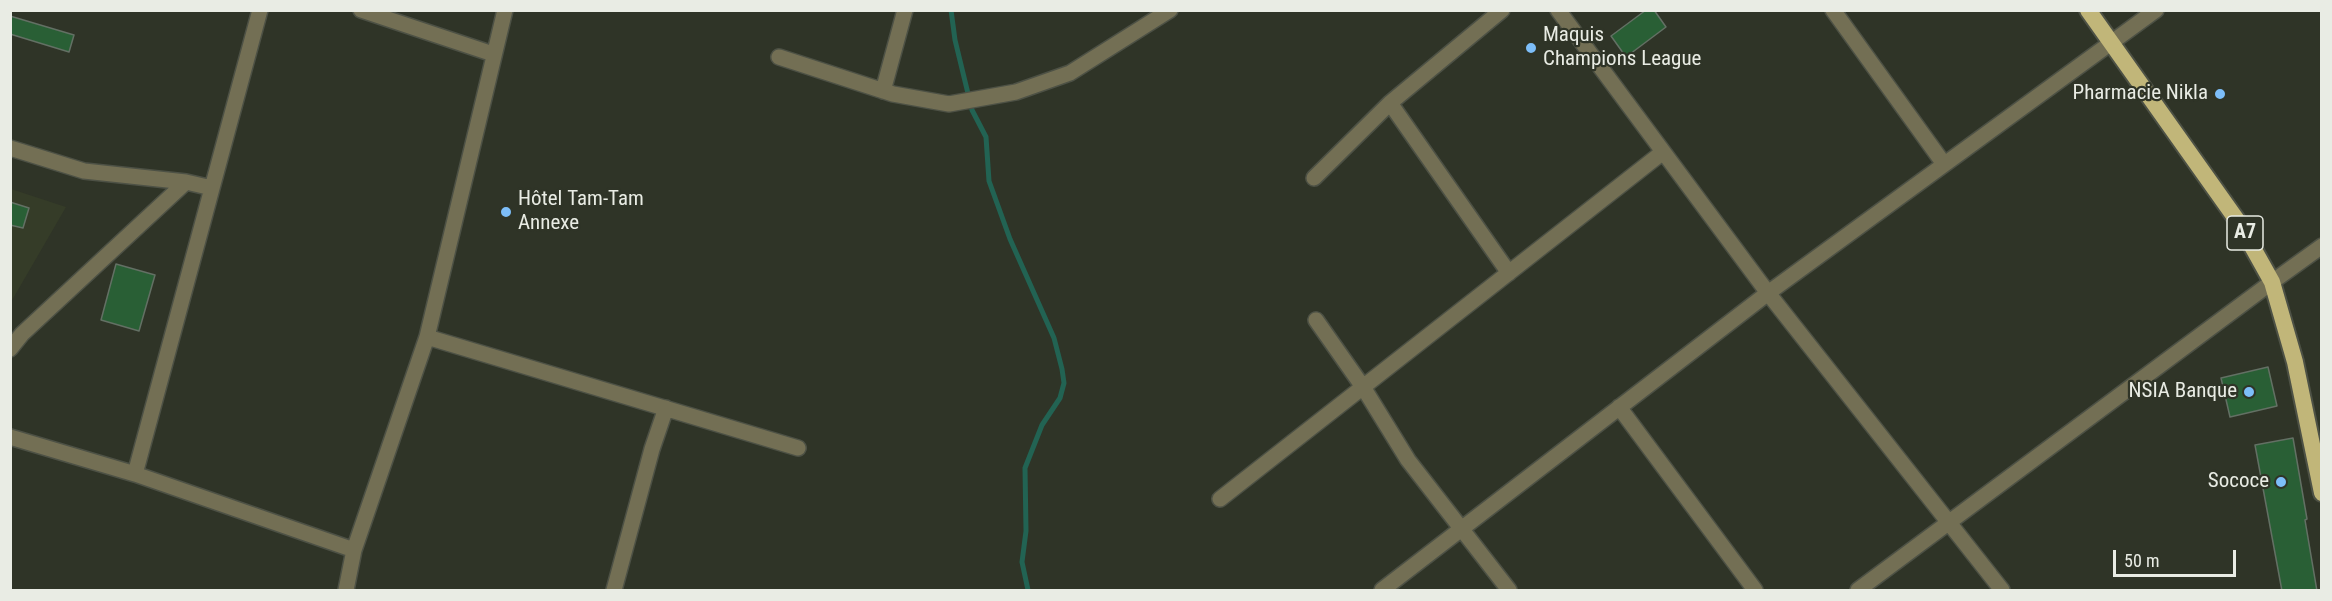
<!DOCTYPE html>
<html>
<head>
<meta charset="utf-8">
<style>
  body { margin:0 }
  #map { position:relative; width:2332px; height:601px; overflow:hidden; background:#2f3427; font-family:"Roboto Condensed",sans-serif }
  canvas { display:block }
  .frame { position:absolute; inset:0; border:12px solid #e9ece4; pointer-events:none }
  .scale { position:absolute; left:2113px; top:550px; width:123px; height:27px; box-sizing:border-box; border:3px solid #e9ece4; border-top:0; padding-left:8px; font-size:18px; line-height:21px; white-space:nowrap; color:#e9ece4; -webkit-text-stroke:4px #2f3427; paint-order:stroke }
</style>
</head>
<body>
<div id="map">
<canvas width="2332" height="601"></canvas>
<div class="frame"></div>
<div class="scale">50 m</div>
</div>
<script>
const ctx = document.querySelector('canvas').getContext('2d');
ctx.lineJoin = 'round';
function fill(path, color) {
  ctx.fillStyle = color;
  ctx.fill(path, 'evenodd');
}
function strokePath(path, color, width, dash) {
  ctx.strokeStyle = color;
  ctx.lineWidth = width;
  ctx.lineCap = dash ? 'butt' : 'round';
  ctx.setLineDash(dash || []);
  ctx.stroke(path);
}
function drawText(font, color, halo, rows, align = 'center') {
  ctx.font = font + ' "Roboto Condensed",sans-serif';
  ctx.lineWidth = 4.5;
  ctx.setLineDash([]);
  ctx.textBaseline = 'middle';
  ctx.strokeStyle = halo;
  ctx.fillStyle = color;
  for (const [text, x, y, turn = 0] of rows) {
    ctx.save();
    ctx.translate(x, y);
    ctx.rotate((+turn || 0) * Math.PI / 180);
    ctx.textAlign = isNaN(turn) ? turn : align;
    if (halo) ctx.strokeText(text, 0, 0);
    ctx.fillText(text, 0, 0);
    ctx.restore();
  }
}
fill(new Path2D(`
  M11 189 66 207 11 302Z`), '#353c28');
strokePath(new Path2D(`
  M951 10 955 40 972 110 986 137 989 181 1010 239 1054 338 1062 369 1064 383 1060 398 1042 425 1025 468 1026 531 1022 562 1028 590`), '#226353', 5);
const building = new Path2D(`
  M1646 10H1654L1666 27 1626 57 1611 36Z
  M10 16 74 35 69 52 10 34Z
  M10 202 29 208 23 228 10 225Z
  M116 264 155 275 139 331 101 320Z
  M2268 367 2277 406 2230 417 2221 378Z
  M2293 438 2307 519 2305 520 2317 591H2282L2255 445Z`);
fill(building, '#295f35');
strokePath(building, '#637064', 1.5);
const minor = new Path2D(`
  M260 10 135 474 354 550
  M361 10 493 54
  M1558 10 1768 293 2002 590
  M1833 10 1944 164
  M779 57 893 94 949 104 1016 92 1070 73 1170 10
  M883 91 905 10
  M1390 103 1509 273
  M10 148 84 171 186 182 212 188
  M1314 178 1390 103 1502 10
  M1316 320 1363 387 1408 460 1509 590
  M427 337 798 448
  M10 349 22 334 186 182
  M1619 407 1755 590
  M10 437 135 474
  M1220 499 1663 152
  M346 590 354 550 427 337 505 10
  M614 590 652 449 666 408
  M1382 590 1768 293 2156 10
  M1858 590 2272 282`);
const tertiary = new Path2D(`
  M2272 282 2322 246`);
const trunk = new Path2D(`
  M2088 10 2239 223 2272 282 2295 362 2322 493`);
strokePath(minor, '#4d5145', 18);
strokePath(tertiary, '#4d5145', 18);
strokePath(trunk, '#4d5145', 20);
strokePath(minor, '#736f54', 15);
strokePath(tertiary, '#736f54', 15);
strokePath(trunk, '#c1b679', 16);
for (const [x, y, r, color] of [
  [1531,48,6,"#7dbef9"],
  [2220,94,6,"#7dbef9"],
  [506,212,6,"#7dbef9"],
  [2249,392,6,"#7dbef9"],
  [2281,482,6,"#7dbef9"]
]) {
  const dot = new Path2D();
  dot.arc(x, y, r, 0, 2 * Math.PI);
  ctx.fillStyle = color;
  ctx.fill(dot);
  strokePath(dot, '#2f3427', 2);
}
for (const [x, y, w] of [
  [2245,233,36]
]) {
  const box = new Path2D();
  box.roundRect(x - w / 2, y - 17, w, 34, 4.5);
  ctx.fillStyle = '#2f3427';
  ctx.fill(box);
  strokePath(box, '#e9ece4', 1.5);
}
drawText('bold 20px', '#e9ece4', null, [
  ["A7",2245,233]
]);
drawText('21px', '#e9ece4', '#2f3427', [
  ["Maquis",1543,36,"left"],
  ["Champions League",1543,60,"left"],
  ["Pharmacie Nikla",2208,94],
  ["Hôtel Tam-Tam",518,200,"left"],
  ["Annexe",518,224,"left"],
  ["NSIA Banque",2237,392],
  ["Sococe",2269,482]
], 'right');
</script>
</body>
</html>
